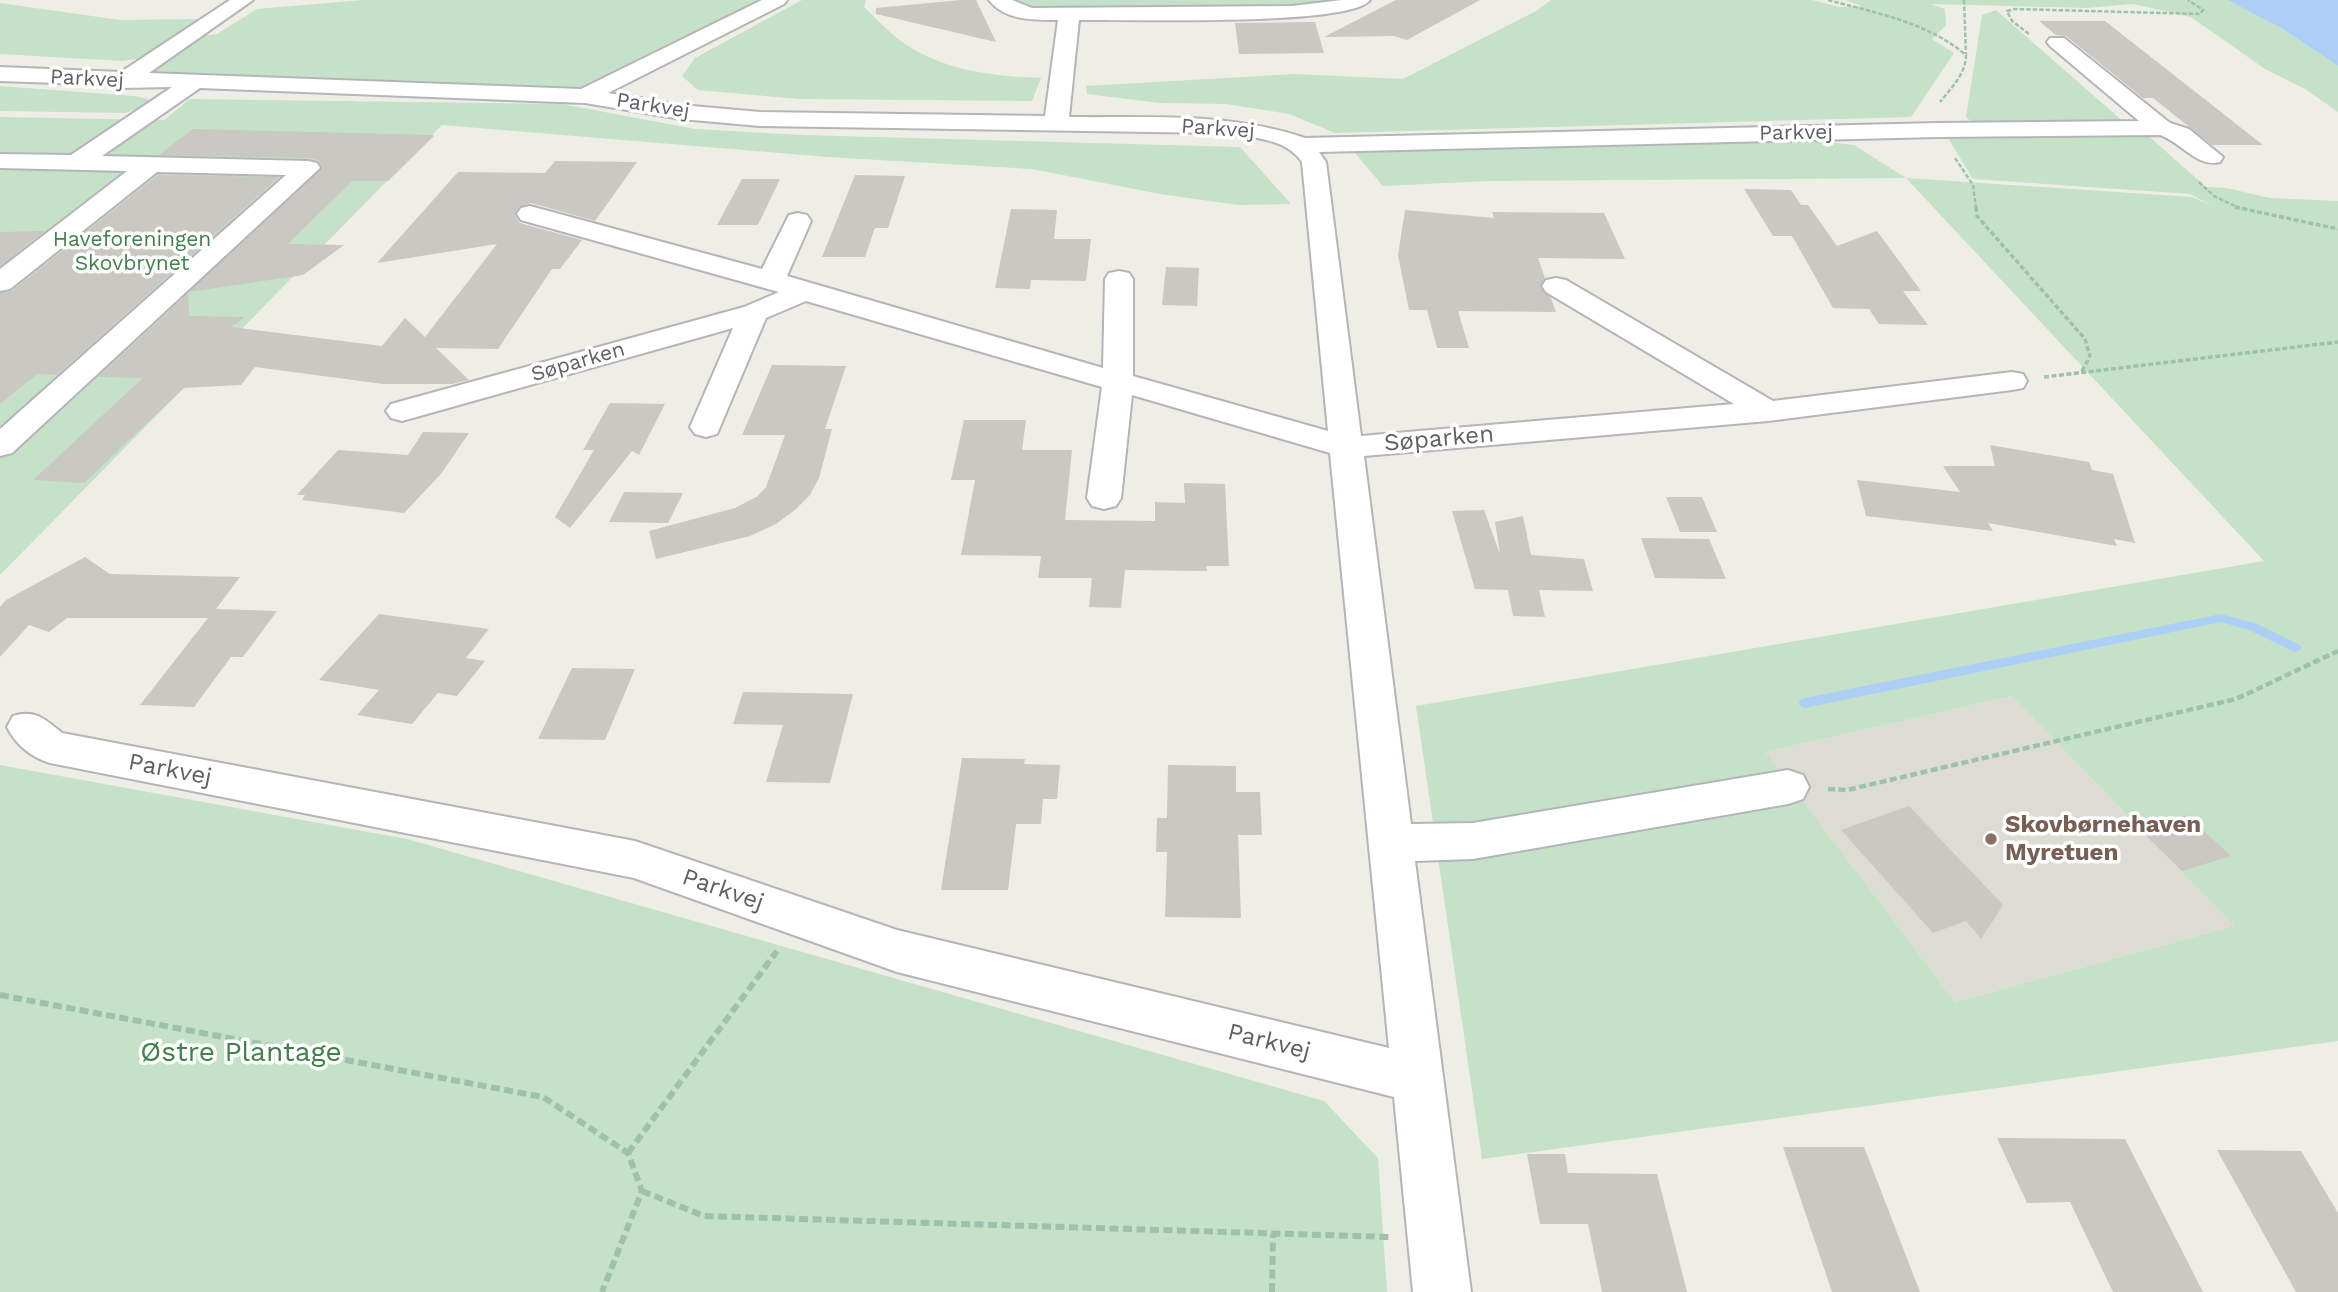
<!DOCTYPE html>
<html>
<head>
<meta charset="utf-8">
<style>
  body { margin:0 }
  canvas { display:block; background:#eeede6 }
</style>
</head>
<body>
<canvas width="2338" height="1292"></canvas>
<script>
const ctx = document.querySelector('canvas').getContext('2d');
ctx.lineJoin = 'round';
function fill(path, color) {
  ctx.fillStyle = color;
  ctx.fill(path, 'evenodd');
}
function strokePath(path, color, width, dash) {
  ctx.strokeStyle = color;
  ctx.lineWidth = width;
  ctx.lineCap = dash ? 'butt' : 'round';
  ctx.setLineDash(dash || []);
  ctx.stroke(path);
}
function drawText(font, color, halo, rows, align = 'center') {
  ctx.font = font + ' "Work Sans",sans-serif';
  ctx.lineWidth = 7;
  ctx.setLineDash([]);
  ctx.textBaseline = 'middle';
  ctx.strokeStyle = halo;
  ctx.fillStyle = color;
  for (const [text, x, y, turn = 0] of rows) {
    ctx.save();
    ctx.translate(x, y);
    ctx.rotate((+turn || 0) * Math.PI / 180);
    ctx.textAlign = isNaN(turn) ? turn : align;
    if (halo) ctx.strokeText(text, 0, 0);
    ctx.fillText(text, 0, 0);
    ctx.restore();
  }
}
fill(new Path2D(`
  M2012 696 2234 926 1955 1002 1766 752Z`), '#dddcd4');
fill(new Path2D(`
  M362 0H765L594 84 578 88 149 74 200 36 217 34 257 9Z
  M802 0H866L864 7C877 19 890 34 905 44 946 71 992 76 1041 78L1032 101 799 99 698 90 682 76 695 58Z
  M1010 0H1347L1300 9 1030 11Z
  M1551 0H1812L1840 7 1862 6 1845 0H2227L2281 28 2338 66V112L2305 89 2265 69 2191 17 2133 4 2087 8 1931 4 1945 9 1946 25 1932 39 1954 53 1911 117 1335 133 1289 114 1226 104 1160 103 1087 94 1086 86 1295 74 1403 79 1536 11Z
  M0 3 120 20 200 19 137 59 123 61 0 54Z
  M1996 10 2126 124 1975 125 1966 117 1982 15Z
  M0 86 134 96 149 99 144 107 125 113 0 111Z
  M190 99 562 104 695 129 802 135 1240 147 1291 204 1238 205 1160 194 1032 169 828 157 442 125 0 575V117L164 120Z
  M2144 132 2206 187 2226 188 2270 198 2338 201V1041L1482 1159 1416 706 2264 561 1906 178 1488 181 1383 186 1354 152 1811 140 1854 145 1906 178 2192 197 2213 206 2190 194 1973 179 1948 138 1954 133ZM2012 696 2234 926 1955 1002 1766 752Z
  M0 765 407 839 1324 1101 1378 1158 1387 1292H0Z`), '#c5e2c8');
fill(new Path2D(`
  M2227 0H2338V66L2281 28Z`), '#aecff5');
fill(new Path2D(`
  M2221 614 2257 624 2300 645 2302 648 2296 652 2292 651 2249 630 2221 622 1805 708 1800 706 1799 703 1800 700 1805 698Z`), '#aecff5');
fill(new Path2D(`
  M961 0H976L996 42 876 14V8Z
  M1396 0H1480L1407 40 1394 36 1324 37Z
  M2039 21H2105L2263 145H2212L2153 98H2143L2066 36 2056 35Z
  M1315 22 1324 53 1239 54 1235 23Z
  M193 129 433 135 434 136 388 181H352L288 244 344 245 303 275 189 292 323 168 318 160 308 158 159 155Z
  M555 161 637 162 595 221 531 203 519 207 515 215 520 223 582 240 560 269H552L498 349 436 348 469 380 452 384H383L255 367 241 385 184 388 84 483 33 480 143 378 98 377 188 294 189 316 245 317 231 327 382 346 405 318 425 337 497 244 377 263 458 172 545 173Z
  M158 175 279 177 57 375 37 374 0 404V293L12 291Z
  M855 175 905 176 888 228H875L865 257H822Z
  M742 179H780L758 225H717Z
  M1744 189 1791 190 1801 205H1808L1837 246 1877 231 1921 291H1903L1928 325 1879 324 1869 309 1833 308 1792 236H1773Z
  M1011 209 1057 210 1054 239H1091L1086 281 1031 280 1030 289 995 288Z
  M1405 210 1494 218 1492 212 1604 213 1625 259 1538 258 1545 278 1540 287 1551 298 1556 312 1458 311 1469 348H1437L1427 310H1409L1398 255Z
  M45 231 0 266V232Z
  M1166 267 1199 268 1197 306 1162 305Z
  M772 365 846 366 825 429H832L819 478 810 495 795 510 776 524 750 536 656 559 649 531 735 508 758 496 766 487 785 435H742Z
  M610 403 665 404 639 455 632 451 570 528 555 517 594 450H583Z
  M964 420H1026L1022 450H1072L1065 520 1155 521V502L1185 503 1184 483 1225 484 1229 566H1206L1207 571 1125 570 1121 608 1089 607 1092 578H1038L1041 556 961 555 975 480H951Z
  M423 432 469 433 441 474 404 513 302 500 305 495H297L338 450 408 455Z
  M1990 445 2089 462 2092 470 2113 474 2135 543 2114 539 2117 546 1988 523 1993 531 1866 516 1857 480 1960 492 1943 466H1995Z
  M624 492 683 493 668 523 609 522Z
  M1666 497H1702L1717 532H1680Z
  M1484 510 1500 554 1495 522 1523 516 1531 555 1584 559 1593 591 1539 590 1545 617 1513 616 1508 590 1475 589 1452 511Z
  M1641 538 1709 539 1726 579 1655 578Z
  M85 557 110 574 240 577 216 609 277 611 243 657H231L194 707 140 705 208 618H67L49 632 29 625 0 657V607L6 600Z
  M379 614 489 629 466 658 485 661 457 696 438 693 412 724 357 715 379 690 319 680Z
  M572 668 635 669 605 740 538 739Z
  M743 692 853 694 830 783 766 782 783 725 733 724Z
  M962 758 1025 759 1024 764 1060 765 1057 799H1043L1041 824H1016L1008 890H941Z
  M1168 765 1236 766V792H1260L1262 835H1238L1241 918 1165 917 1167 852H1156L1157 818H1167Z
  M1909 806 2003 905 1981 939 1966 921 1933 933 1841 830Z
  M2187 815 2231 856 2182 871 2141 831Z
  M1997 1138 2125 1139 2203 1292H2113L2070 1202 2027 1203Z
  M1783 1147H1864L1920 1292H1832Z
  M2217 1150 2301 1151 2338 1213V1292H2296Z
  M1527 1154H1565L1568 1173 1657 1174 1687 1292H1602L1588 1224H1540Z`), '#c9c8c2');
const minor = new Path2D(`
  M230 0H253L149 73 581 89 762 0H787L784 4 608 93 681 105 760 112 1045 116 1058 20C1035 20 1005 21 989 0H1012L1032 8 1292 6 1342 0H1370C1350 27 1122 19 1079 20L1069 117C1148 118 1229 112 1305 138L1938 123 2139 121 2050 46 2047 42 2050 38H2064L2170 123 2189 129 2223 157 2220 162C2197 168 2181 142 2160 135L1938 137 1319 152 1326 162 1361 436 1734 404 1546 292 1542 286 1546 280 1556 278 1566 280 1773 401 2012 372 2023 374 2027 381 2023 388 2012 390 1768 421 1364 456 1411 824 1473 823 1788 770 1803 775 1809 787 1803 799 1788 804 1473 859 1415 861 1471 1292H1413L1394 1097 897 972 634 878 50 763C31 757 16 745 7 727L13 716C35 709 45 719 62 733L635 841 897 930 1389 1048 1330 453 1132 395 1121 498 1116 506 1104 509 1092 506 1087 498 1102 387 806 301 766 318 717 434 706 437 695 434 690 427 733 328 402 421 391 418 386 411 391 404 744 307 779 292 521 220 517 214 521 208 530 206 762 269 789 215 798 213 807 215 811 221 787 276 1103 368 1105 279 1109 273 1119 271 1129 273 1133 279V376L1328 431 1302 162C1285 136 1245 137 1217 133L760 126 681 119 585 103 200 88 102 156 308 161 317 163 320 168 12 453 0 456V429L286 175 157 172 10 289 0 291V269L127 171 0 168V154L71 155 172 87 122 88 114 85 0 81V67L121 72Z`);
strokePath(minor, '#b3b5b9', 4);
strokePath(new Path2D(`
  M1828 0C1876 13 1927 22 1966 55 1966 74 1951 88 1940 102
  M1964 0 1966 54
  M2029 34 2012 21 2007 11 2015 9 2200 14 2203 10 2188 0
  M1955 158 1973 185 1976 208
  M2199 182 2214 196 2239 208`), '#9ec1ab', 2.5, [4.5, 2]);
strokePath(new Path2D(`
  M1976 207 1977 216 2085 339 2090 356 2081 373
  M2235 207 2338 229
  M2044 377 2338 342`), '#9ec1ab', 3.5, [5, 2.5]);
strokePath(new Path2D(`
  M1828 789 1847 790 2236 699 2338 651`), '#9ec1ab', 4.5, [7, 3.5]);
strokePath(new Path2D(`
  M0 995 543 1097 628 1153 642 1191 602 1292
  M628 1153 777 951
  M642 1191 704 1216 1389 1237
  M1272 1292 1273 1234`), '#9ec1ab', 6, [9, 4.5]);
fill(minor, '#fff');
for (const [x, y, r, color] of [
  [1991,839,7,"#8d6e63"]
]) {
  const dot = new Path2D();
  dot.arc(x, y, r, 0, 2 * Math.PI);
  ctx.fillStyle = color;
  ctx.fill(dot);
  strokePath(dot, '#fff', 2.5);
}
drawText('21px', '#5d6064', '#fff', [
  ["Parkvej",87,79,3],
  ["Parkvej",653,106,9],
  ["Parkvej",1218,129,4],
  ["Parkvej",1796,133,-1],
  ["Søparken",578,362,-16]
]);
drawText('21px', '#3f814a', '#fff', [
  ["Haveforeningen",132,240],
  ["Skovbrynet",132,264]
]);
drawText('24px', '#5d6064', '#fff', [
  ["Søparken",1439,439,-5],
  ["Parkvej",170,770,11],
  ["Parkvej",723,890,19],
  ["Parkvej",1269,1042,14]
]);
drawText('bold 24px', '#785e54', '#fff', [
  ["Skovbørnehaven",2005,825],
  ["Myretuen",2005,853]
], 'left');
drawText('28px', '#3f814a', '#fff', [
  ["Østre Plantage",241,1053]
]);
</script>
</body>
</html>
